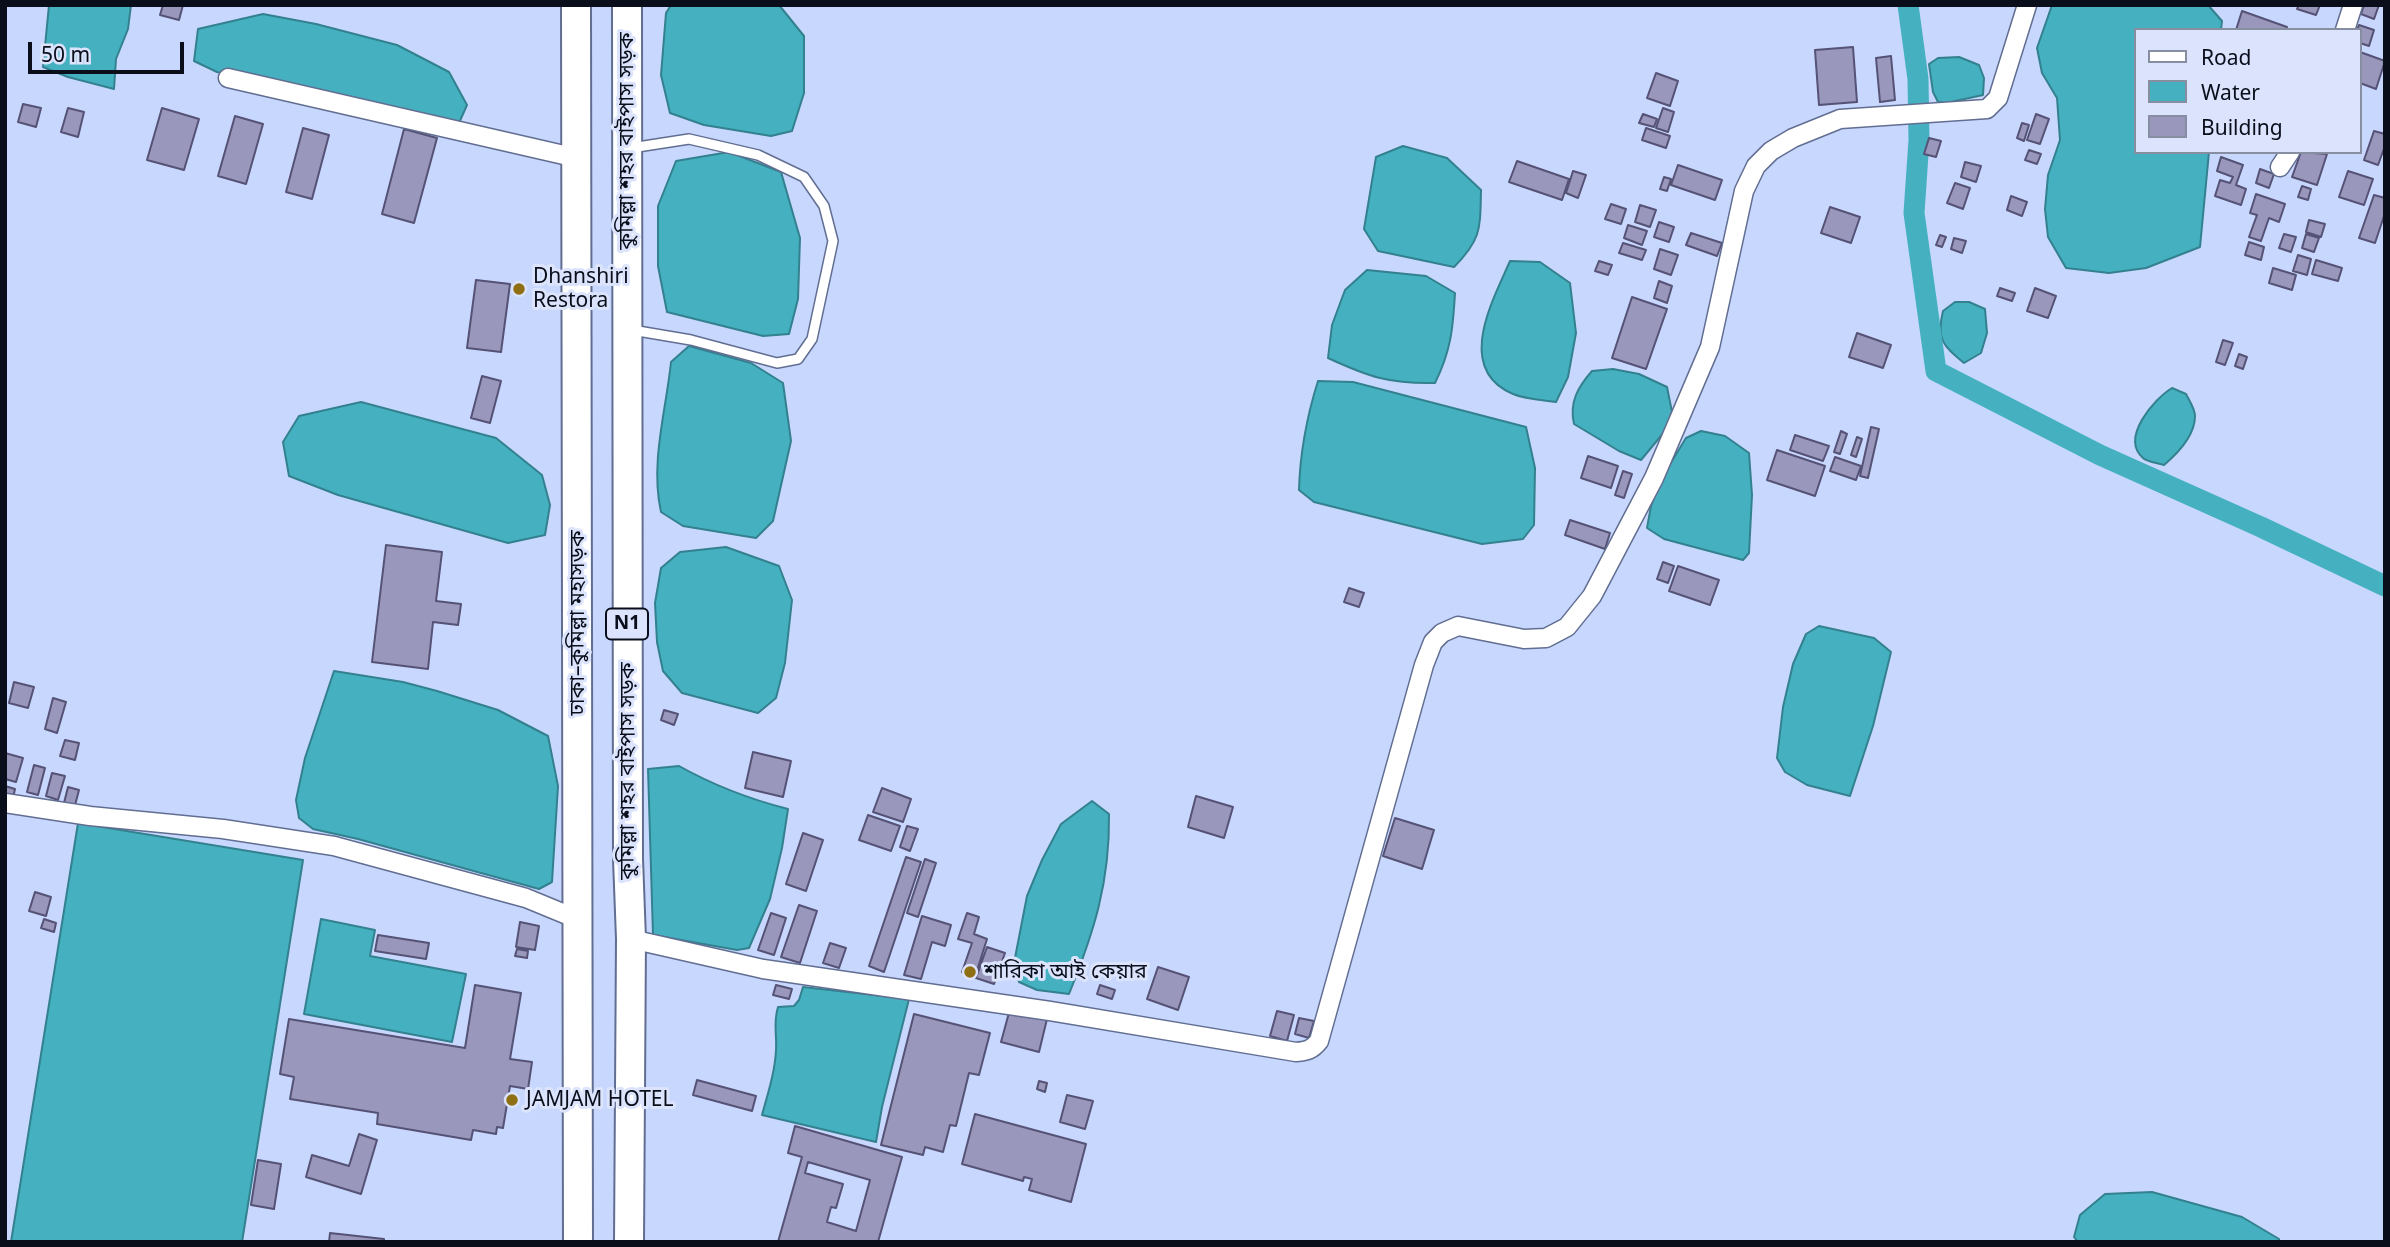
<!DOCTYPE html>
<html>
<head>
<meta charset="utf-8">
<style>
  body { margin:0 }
  #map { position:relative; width:2390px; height:1247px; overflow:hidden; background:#c8d7fe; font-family:"Noto Sans",sans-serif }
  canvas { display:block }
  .frame { position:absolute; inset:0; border:7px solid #0a0e1b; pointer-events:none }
  .legend { position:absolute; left:2134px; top:28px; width:228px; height:126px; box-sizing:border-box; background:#dbe4fc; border:2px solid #878ea2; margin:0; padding:9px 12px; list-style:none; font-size:21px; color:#0a0e1b }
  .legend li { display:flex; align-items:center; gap:14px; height:35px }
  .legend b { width:35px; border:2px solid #878ea2 }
  .scale { position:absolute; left:28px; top:42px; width:156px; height:32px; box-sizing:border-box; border:4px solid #0a0e1b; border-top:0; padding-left:9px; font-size:21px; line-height:24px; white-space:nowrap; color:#0a0e1b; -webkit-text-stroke:5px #dbe4fc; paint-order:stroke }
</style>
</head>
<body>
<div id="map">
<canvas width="2390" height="1247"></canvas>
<div class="frame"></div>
<ul class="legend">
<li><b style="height:9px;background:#fff"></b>Road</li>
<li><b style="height:19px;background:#45b1c0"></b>Water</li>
<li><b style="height:19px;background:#9a97bd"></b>Building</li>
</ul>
<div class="scale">50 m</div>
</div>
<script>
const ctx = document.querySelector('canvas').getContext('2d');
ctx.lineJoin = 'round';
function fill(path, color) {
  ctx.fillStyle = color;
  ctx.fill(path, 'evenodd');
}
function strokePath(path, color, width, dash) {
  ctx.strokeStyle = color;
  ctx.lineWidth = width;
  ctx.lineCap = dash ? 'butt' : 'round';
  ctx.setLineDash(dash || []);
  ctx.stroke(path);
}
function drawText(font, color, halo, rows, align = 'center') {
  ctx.font = font + ' "Noto Sans","Noto Sans Bengali",sans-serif';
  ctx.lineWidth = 6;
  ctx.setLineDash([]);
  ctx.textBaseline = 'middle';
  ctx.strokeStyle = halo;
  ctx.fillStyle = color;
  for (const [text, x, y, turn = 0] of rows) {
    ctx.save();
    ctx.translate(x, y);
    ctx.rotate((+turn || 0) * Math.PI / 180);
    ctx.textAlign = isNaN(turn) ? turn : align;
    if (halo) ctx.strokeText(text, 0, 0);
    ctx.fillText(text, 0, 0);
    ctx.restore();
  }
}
const water = new Path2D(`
  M49 5H131L128 29 116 59 114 89 68 77 43 67Z
  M671 5H779L804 36V93L792 131 771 136 704 125 670 113 661 75 666 13Z
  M2052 5H2208L2222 21 2221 30H2136V152H2209L2200 247 2146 268 2109 273 2066 268 2048 237 2045 209 2048 175 2060 140 2057 98 2042 73 2037 48Z
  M263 14 316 24 397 45 449 72 467 105 459 123 217 72 194 61 198 29Z
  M1959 57 1979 65 1984 78 1983 95 1946 103 1938 102 1933 92 1929 64 1938 58Z
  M1403 146 1447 158 1481 190C1480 228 1482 239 1454 267L1378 251 1364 229 1376 157Z
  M729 152 781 172 800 238 798 299 789 334 763 336 667 312 658 266V206L676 161Z
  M1510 261 1540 262 1570 283 1576 333 1568 377 1556 402C1542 400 1525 399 1513 394 1454 369 1493 300 1510 261Z
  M1367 270 1426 276 1455 293C1453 328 1451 351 1435 383 1390 384 1369 377 1328 358L1332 325 1345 290Z
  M1955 302H1969L1985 309 1987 333 1981 353 1964 363C1943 346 1936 339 1943 311Z
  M689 346 751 363 783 383 791 441 773 521 756 538 683 526 661 512C650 463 666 411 671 362Z
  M1613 369 1639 374 1667 387 1672 412 1665 431 1641 460 1619 451 1574 424C1569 402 1578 387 1592 371Z
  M1318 381 1353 382 1526 427 1535 468 1534 525 1523 539 1482 544 1314 502 1299 490C1300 453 1307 416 1318 381Z
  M2172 388 2186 394C2189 400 2195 409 2195 416 2195 435 2177 454 2164 465 2158 463 2147 462 2143 458 2120 438 2154 399 2172 388Z
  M361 402 496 438 542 475 550 505 545 535 508 543 338 495 289 476 283 442 299 416Z
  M1701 431 1725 436 1749 453 1752 495 1749 553 1743 560 1664 539 1647 528 1651 506 1661 479 1686 438Z
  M726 547 779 566 792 600 785 663 776 698 758 713 682 693 663 671 657 642 655 603 661 568 680 552Z
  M1819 626 1874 638 1891 652 1873 726 1850 796 1807 785 1785 772 1777 758 1783 707 1793 664 1806 634Z
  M334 671 403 682 437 691 498 710 548 736 558 786 552 882 539 889 358 839 313 829 299 818 296 800 305 758Z
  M679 766C713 785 749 799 788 809L782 848 770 899 749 948 737 950 653 935 648 769Z
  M1092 801 1109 814C1110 882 1094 932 1069 994L1037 990 1019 982 1014 963 1027 896 1042 860 1061 824Z
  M78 823 303 860 242 1242H11Z
  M321 919 375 930 370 956 466 974 452 1042 304 1014Z
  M803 987 909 999 882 1107 876 1142 762 1115C768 1093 775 1072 776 1050 777 1035 773 1022 778 1007L794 1006 799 1000Z
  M2152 1192 2242 1217 2279 1239V1242H2078L2074 1237 2080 1215 2105 1194Z`);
fill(water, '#45b1c0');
strokePath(water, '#33808e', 2);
strokePath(new Path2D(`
  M1908 5 1918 79 1919 140 1914 213 1936 371 2100 455 2261 527 2385 586`), '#45b1c0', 21);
const building = new Path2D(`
  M163 5H183L179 20 160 15Z
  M2299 5H2320L2316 15 2297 9Z
  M2364 5H2379L2374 19 2361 14Z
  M2242 11 2287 27 2286 30H2236Z
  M2359 25 2374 30 2369 46 2360 43V30H2357Z
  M1853 47 1857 102 1819 105 1815 50Z
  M2360 52 2385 61 2376 89 2360 83Z
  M1891 56 1895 100 1880 102 1876 58Z
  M1656 73 1678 81 1670 106 1647 98Z
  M23 104 41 108 36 127 18 122Z
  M68 108 84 112 78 137 61 132Z
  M162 108 199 119 184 170 147 160Z
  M1663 108 1674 112 1668 132 1656 128Z
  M1643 114 1657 119 1654 127 1639 123Z
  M2036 114 2049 119 2040 144 2027 140Z
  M235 116 263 124 246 184 218 176Z
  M2022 123 2029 125 2024 141 2017 138Z
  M303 128 329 135 312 199 286 192Z
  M1646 128 1670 136 1666 148 1642 140Z
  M404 129 437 138 414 223 382 214Z
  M2374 131 2385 134V146L2378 165 2364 160Z
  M1929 138 1941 141 1936 157 1924 154Z
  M2029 150 2041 154 2037 164 2025 160Z
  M2301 152 2327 154 2317 185 2292 177Z
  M2221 157 2243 165 2236 185 2246 189 2241 205 2215 196 2220 180 2230 183 2233 177 2217 171Z
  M1517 161 1569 179 1562 200 1509 182Z
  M1965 162 1981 166 1976 182 1961 177Z
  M1678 165 1722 180 1715 200 1671 185Z
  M2260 169 2274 174 2269 188 2256 183Z
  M1573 171 1586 175 1578 198 1566 193Z
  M2348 171 2373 179 2364 205 2339 197Z
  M1664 177 1671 179 1667 191 1660 189Z
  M1955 183 1970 188 1963 209 1947 203Z
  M2302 186 2311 189 2308 200 2298 197Z
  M2256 194 2285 204 2279 222 2269 218 2261 241 2249 237 2257 215 2250 213Z
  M2374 195 2385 198V213L2375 243 2359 238Z
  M2011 196 2027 202 2022 216 2007 210Z
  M1611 204 1626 209 1621 224 1605 219Z
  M1640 205 1656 210 1650 227 1635 222Z
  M1830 207 1860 217 1851 243 1821 233Z
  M2309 220 2325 224 2321 237 2306 232Z
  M1659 222 1674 227 1669 242 1654 237Z
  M1628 225 1647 231 1642 245 1624 238Z
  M1691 233 1722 243 1717 256 1686 245Z
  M2284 234 2296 237 2291 252 2279 248Z
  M2306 234 2319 238 2314 252 2302 248Z
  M1940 235 1946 237 1942 247 1936 245Z
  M1954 238 1966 241 1962 253 1951 249Z
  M2249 242 2264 247 2261 260 2245 255Z
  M1623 243 1646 250 1642 260 1619 253Z
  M1660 249 1678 255 1671 275 1654 269Z
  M2298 255 2311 259 2307 275 2293 271Z
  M2316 260 2342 268 2338 281 2312 274Z
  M1599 261 1612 265 1608 275 1595 271Z
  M2273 268 2296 275 2292 290 2269 283Z
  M476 280 510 284 501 352 467 348Z
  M1659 281 1672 286 1667 303 1654 298Z
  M2000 288 2015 293 2012 301 1997 296Z
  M2035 288 2056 296 2048 318 2027 311Z
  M1632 297 1667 309 1646 369 1612 358Z
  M1857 333 1891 345 1883 368 1849 357Z
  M2223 340 2233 343 2225 365 2216 362Z
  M2239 354 2247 357 2243 369 2235 366Z
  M482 376 501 381 490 423 471 418Z
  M1871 427 1879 429 1868 478 1860 476Z
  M1841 431 1847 434 1840 454 1834 452Z
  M1795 435 1829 446 1823 461 1790 450Z
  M1857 437 1862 439 1856 457 1851 455Z
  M1777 450 1825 466 1815 496 1767 480Z
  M1588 456 1618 466 1611 488 1581 478Z
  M1835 457 1861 466 1856 480 1830 471Z
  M1623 471 1632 474 1624 498 1615 495Z
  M1570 520 1610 533 1605 549 1565 535Z
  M386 545 442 552 436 601 461 604 458 625 433 622 428 669 372 662Z
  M1663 562 1674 566 1668 583 1657 579Z
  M1678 566 1719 580 1710 605 1669 591Z
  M1349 588 1364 593 1359 607 1344 602Z
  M14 682 34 687 28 708 9 703Z
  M53 698 66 702 57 733 45 729Z
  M664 710 678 714 674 725 661 720Z
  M65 740 79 743 75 760 60 756Z
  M753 752 791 761 783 797 745 788Z
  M5 753 23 758 16 782 5 779Z
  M34 765 45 768 38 795 27 792Z
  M52 773 65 776 58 800 46 796Z
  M5 786 15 789 13 798 5 796Z
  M68 787 79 790 74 809 63 807Z
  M882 788 911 799 903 822 873 812Z
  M1196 796 1233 807 1224 838 1188 827Z
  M868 815 900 826 891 851 859 840Z
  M1395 818 1434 830 1422 869 1383 856Z
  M907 826 918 829 910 851 900 847Z
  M803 833 823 840 806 891 786 884Z
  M906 857 921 862 884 972 869 966Z
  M925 859 936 863 918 917 907 913Z
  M35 892 51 897 46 916 29 911Z
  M799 905 817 911 800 963 781 957Z
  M771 913 786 918 774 955 758 950Z
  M967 913 979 917 974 934 987 939 975 977 962 972 972 943 958 939Z
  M922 916 951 925 945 946 932 942 921 979 904 975Z
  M44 919 56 923 54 932 41 928Z
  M520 922 539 926 535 950 516 947Z
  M378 935 429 943 426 959 375 951Z
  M830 943 846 948 839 968 823 963Z
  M987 947 1005 953 994 984 976 978Z
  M517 949 528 951 527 958 515 956Z
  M1158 967 1189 977 1178 1010 1147 999Z
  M475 985 521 993 510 1059 532 1062 528 1089 510 1086 503 1128 497 1127 496 1134 473 1130 471 1140 377 1124 378 1113 290 1099 294 1077 280 1074 289 1019 465 1048Z
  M776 985 792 989 789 999 773 995Z
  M1100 985 1115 990 1112 999 1097 994Z
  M1010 1009 1047 1019 1039 1052 1001 1042Z
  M1277 1011 1294 1015 1287 1041 1270 1036Z
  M914 1014 990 1033 979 1075 969 1073 956 1126 950 1125 943 1152 925 1147 923 1155 881 1145Z
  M1299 1018 1314 1021 1309 1038 1295 1034Z
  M697 1080 756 1096 752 1111 693 1095Z
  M1039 1081 1047 1083 1045 1092 1037 1089Z
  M1067 1095 1093 1101 1085 1129 1060 1122Z
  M975 1114 1086 1144 1071 1202 1029 1190 1032 1179 1024 1177 1023 1181 962 1164Z
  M795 1126 902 1157 878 1242H778L802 1157 788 1153ZM808 1162 870 1180 856 1231 827 1222 831 1207 836 1208 843 1184 805 1173Z
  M359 1134 377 1140 361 1194 306 1177 312 1155 349 1166Z
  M258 1160 281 1164 274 1209 251 1205Z
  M330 1233 384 1239V1242H329Z`);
fill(building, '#9a97bd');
strokePath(building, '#555275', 2);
const service = new Path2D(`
  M631 148 689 139 758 155 804 177 824 206 833 241 812 339 798 359 777 363 691 340 632 330`);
const minor = new Path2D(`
  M2345 30 2353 5
  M228 78 577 158
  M2280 167 2290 152
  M5 803 90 816 223 829 334 846 526 898 577 919
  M631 939 763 969 1050 1011 1296 1052C1307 1051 1312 1050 1319 1041L1424 665 1433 642 1442 633 1458 626 1524 639 1546 638 1567 627 1592 596 1654 478 1710 347 1744 191 1756 166 1771 151 1793 138 1840 119 1987 109 1998 98 2027 5`);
const trunk = new Path2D(`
  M576 5 578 1242
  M627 5 628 859 631 939 629 1242`);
strokePath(service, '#616e91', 12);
strokePath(minor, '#616e91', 21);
strokePath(trunk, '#616e91', 32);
strokePath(service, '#fff', 9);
strokePath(minor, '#fff', 18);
strokePath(trunk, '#fff', 28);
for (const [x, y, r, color] of [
  [519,289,7,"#8e6f13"],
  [970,972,7,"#8e6f13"],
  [512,1100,7,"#8e6f13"]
]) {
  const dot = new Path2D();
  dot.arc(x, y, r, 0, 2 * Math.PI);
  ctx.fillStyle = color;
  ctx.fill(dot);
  strokePath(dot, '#dbe4fc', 2.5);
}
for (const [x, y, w] of [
  [627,624,42]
]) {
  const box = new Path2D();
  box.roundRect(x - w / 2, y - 15.5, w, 31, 5);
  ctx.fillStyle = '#dbe4fc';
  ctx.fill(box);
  strokePath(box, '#0a0e1b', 2);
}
drawText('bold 19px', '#0a0e1b', null, [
  ["N1",627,624]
]);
drawText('21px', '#0a0e1b', '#dbe4fc', [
  ["কুমিল্লা শহর বাইপাস সড়ক",627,141,-90],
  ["ঢাকা–কুমিল্লা মহাসড়ক",578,623,-90],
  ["কুমিল্লা শহর বাইপাস সড়ক",628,771,-90]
]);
drawText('21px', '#0a0e1b', '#dbe4fc', [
  ["Dhanshiri",533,277],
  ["Restora",533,301],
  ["শারিকা আই কেয়ার",984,972],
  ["JAMJAM HOTEL",526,1100]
], 'left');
</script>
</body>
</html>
